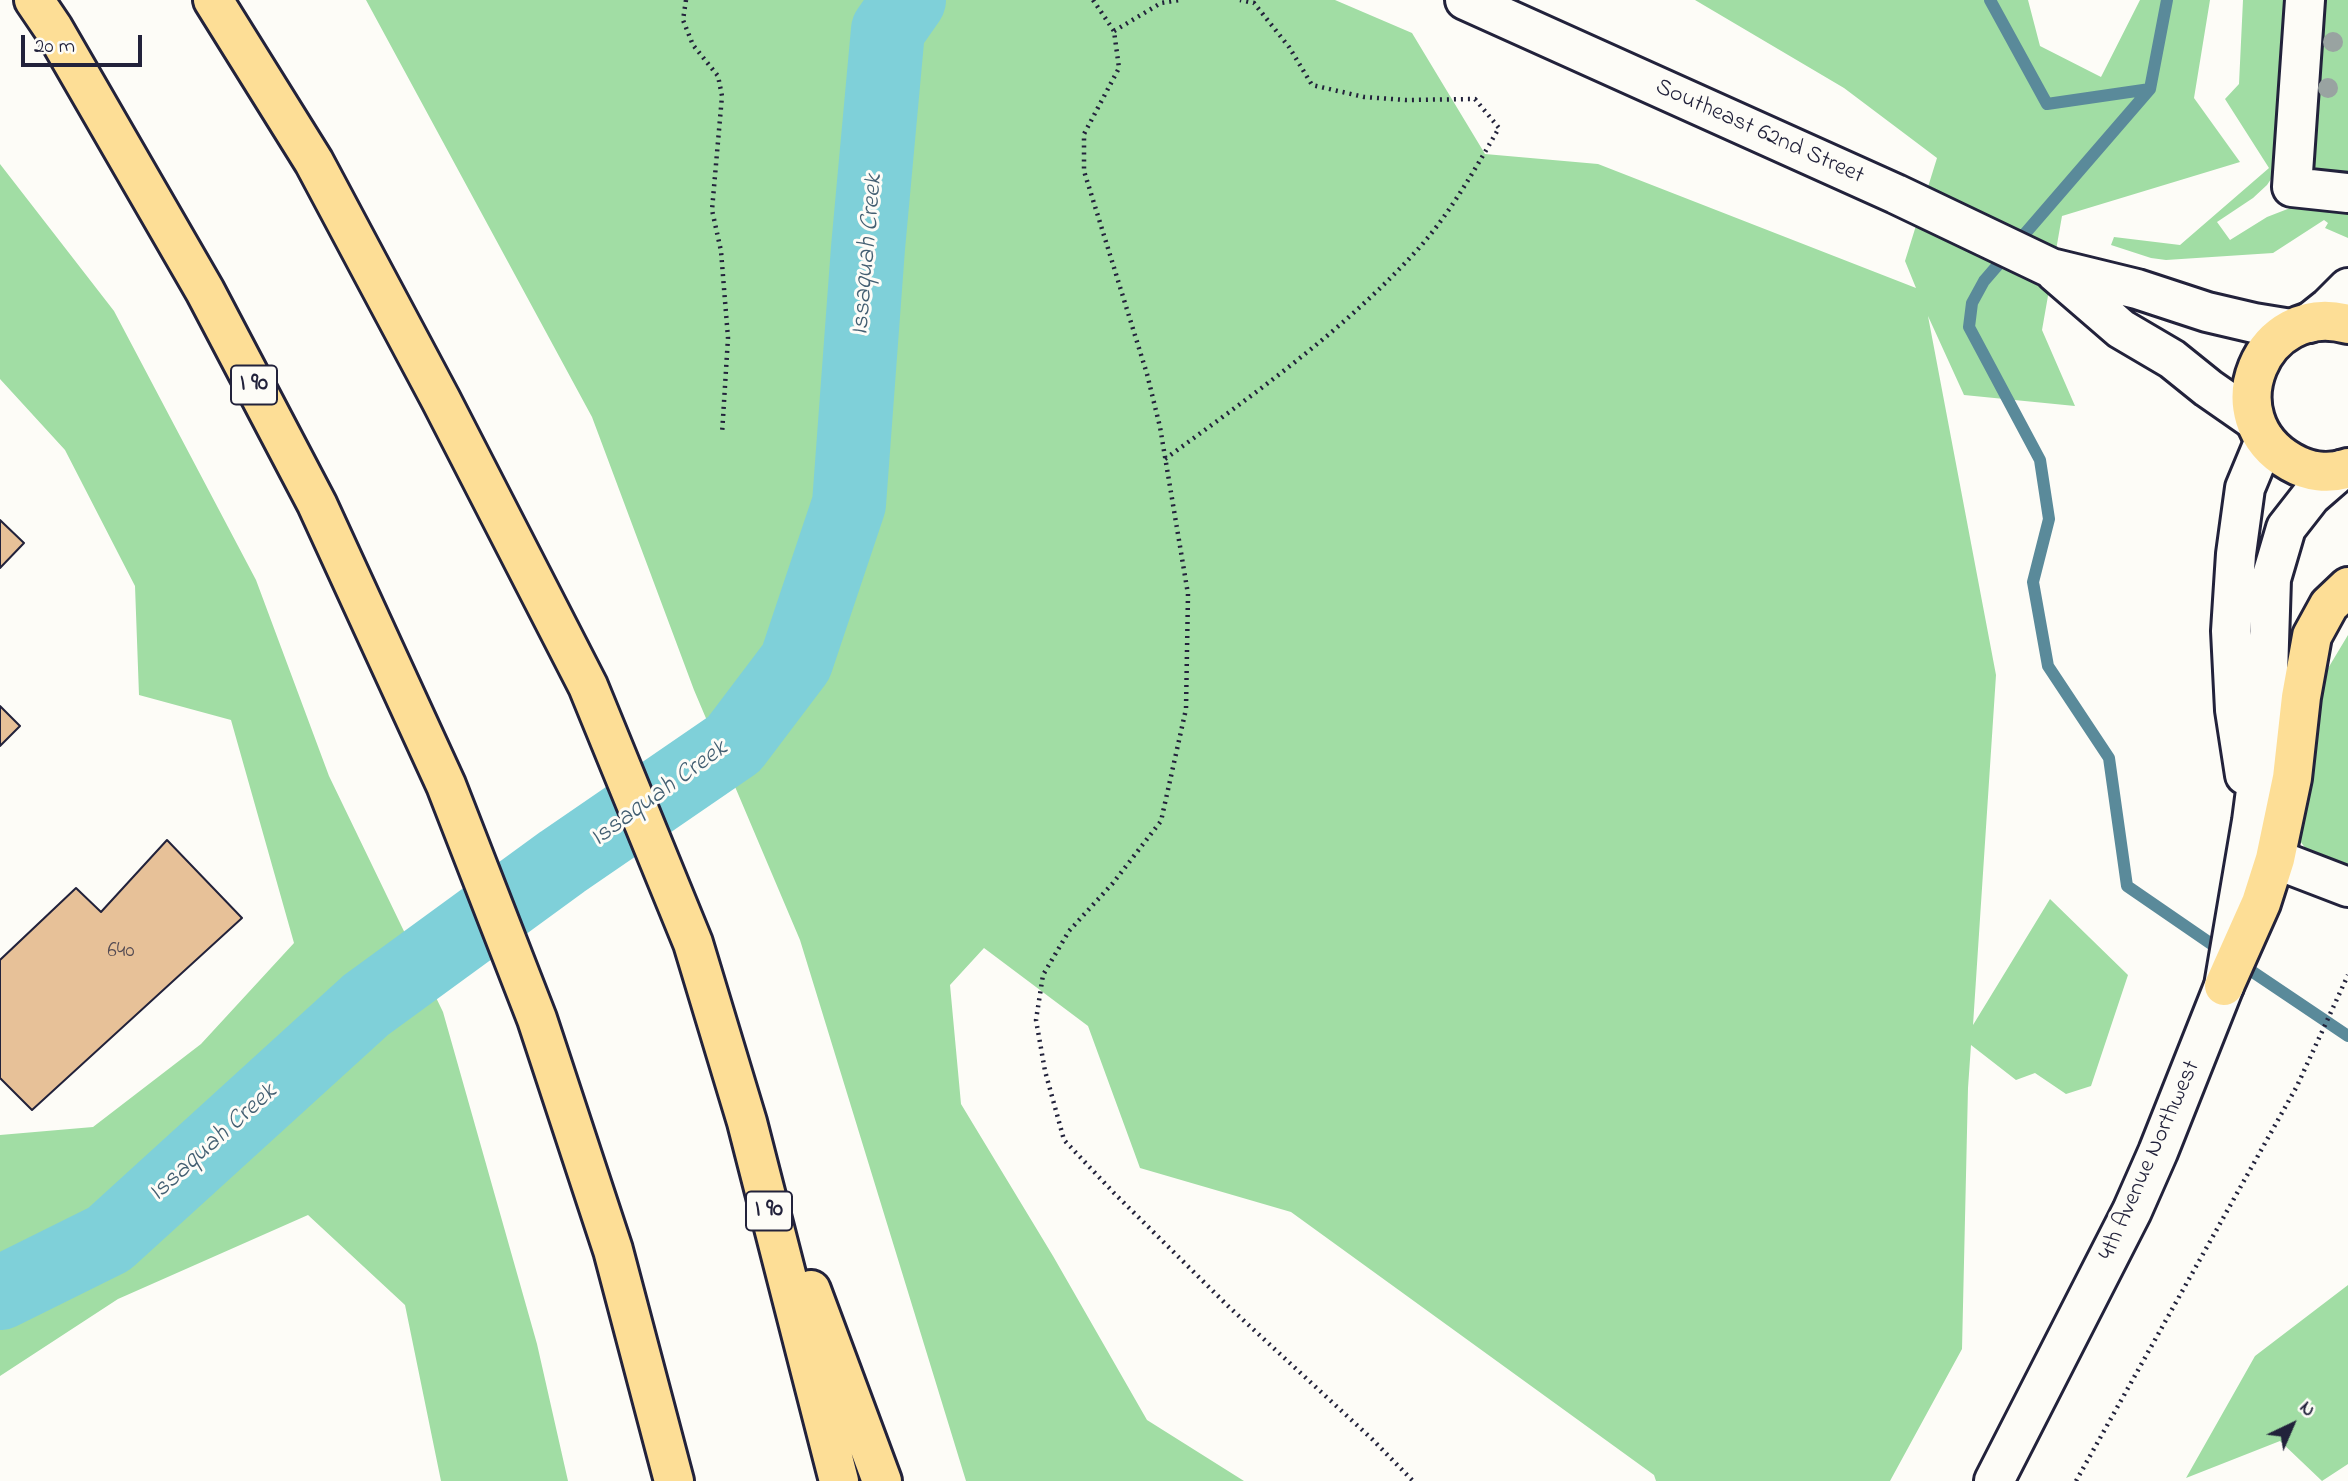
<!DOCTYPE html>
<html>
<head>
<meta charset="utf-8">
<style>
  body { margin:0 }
  #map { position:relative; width:2348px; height:1481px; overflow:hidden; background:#fdfcf7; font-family:"Indie Flower",sans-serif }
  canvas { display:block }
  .north { position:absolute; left:2257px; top:1390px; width:70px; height:70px; -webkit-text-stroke:5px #fdfcf7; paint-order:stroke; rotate:44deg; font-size:19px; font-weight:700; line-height:28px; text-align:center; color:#22223b }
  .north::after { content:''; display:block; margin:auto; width:24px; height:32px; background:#22223b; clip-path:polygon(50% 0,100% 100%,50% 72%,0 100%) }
  .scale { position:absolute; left:21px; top:35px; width:121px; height:32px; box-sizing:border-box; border:4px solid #22223b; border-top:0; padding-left:9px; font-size:21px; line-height:24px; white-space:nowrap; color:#22223b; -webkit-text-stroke:5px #fdfcf7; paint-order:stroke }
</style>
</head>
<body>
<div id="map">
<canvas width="2348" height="1481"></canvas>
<div class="north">N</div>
<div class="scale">20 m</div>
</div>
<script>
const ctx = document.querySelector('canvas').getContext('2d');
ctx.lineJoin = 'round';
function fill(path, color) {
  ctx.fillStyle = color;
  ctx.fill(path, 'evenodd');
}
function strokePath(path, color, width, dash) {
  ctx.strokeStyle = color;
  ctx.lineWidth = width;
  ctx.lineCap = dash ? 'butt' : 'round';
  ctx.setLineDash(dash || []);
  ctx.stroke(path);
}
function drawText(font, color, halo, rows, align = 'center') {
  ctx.font = font + ' "Indie Flower",sans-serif';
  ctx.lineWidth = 6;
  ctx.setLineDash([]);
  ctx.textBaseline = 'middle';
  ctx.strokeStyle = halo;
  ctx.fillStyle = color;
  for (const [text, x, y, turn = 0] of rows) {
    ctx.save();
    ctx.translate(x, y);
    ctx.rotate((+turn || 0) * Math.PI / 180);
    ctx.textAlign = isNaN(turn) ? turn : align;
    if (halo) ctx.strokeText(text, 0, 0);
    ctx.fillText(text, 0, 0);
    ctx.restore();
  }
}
fill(new Path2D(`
  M366 0H1335L1412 33 1485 154 1598 164 1916 288 1905 261 1937 158 1844 88 1695 0H2028L2040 46 2101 77 2140 0H2210L2194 98 2240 162 2062 216 2042 330 2075 406 1964 395 1928 316 1996 675 1973 1025 2050 899 2128 975 2091 1086 2066 1094 2035 1073 2016 1080 1971 1045 1968 1088 1962 1349 1890 1481H1656L1654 1475 1291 1212 1140 1168 1088 1026 984 948 950 985 961 1104 1053 1256 1147 1420 1244 1481H966L800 940 694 690 592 417Z
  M2243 0H2289L2278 111 2275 173 2267 185 2253 198 2217 222 2230 240 2267 217 2303 203H2348V238L2325 228 2328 223 2324 220 2273 253 2166 260 2151 258 2111 245 2114 237 2180 245 2269 168 2225 99 2239 84Z
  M2325 0H2348V182L2322 176 2306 159 2320 5Z
  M0 164 114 311 256 580 329 776 443 1012 537 1344 568 1481H441L405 1305 308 1215 118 1299 0 1376V1135L93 1127 201 1044 294 943 231 720 139 695 135 586 65 450 0 379Z
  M2348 635V878L2318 865 2297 837 2318 685Z
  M2348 1285V1464L2322 1481 2280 1441 2186 1478 2255 1356Z`), '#a1dda4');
strokePath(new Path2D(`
  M1990 0 2047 104 2150 89
  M2167 0 2150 89 1984 281 1972 303 1969 327 2040 460 2049 519 2033 582 2048 666 2109 758 2127 886 2223 952
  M2238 962 2348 1036`), '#5a8a9a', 12);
strokePath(new Path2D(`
  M0 1293 109 1239 366 1005 562 862 734 744 796 662 849 504 868 248 888 30 909 0`), '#7fd0d9', 74);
const building = new Path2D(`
  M0 520 24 543 0 568Z
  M0 706 20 726 0 746Z
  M167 840 242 918 32 1110 0 1078V960L76 888 101 912Z`);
fill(building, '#e7c198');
strokePath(building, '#22223b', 2);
const minor = new Path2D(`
  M1465 0 1896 194 2051 268 2137 289 2207 312 2254 323 2291 329
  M2305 0 2292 187 2348 193
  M2055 272 2121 329 2172 359 2208 388 2254 420
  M2309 323 2329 307 2348 288
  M2245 775 2235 710 2231 631 2236 554 2245 488 2265 440
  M2275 859 2348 887
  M1994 1481 2132 1211 2158 1152 2224 986 2252 821 2267 706 2271 579 2286 528 2311 496 2341 470`);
const major = new Path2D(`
  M2348 324C2261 300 2213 418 2291 462 2308 472 2329 475 2348 468
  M2224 986 2261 903 2275 859 2292 778 2301 697 2312 636 2329 605 2348 587`);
const highway = new Path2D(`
  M34 0 53 28 205 291 317 504 446 785 537 1019 613 1250 674 1481
  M213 0 314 162 441 400 588 686 693 943 747 1122 839 1481
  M811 1290 882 1481`);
strokePath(minor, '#22223b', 44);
strokePath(major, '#22223b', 44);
strokePath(highway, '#22223b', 44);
strokePath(new Path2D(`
  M686 0 683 20 693 45 718 76 722 96 712 210 721 251 728 338 722 434
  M1093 0 1114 31 1119 68 1084 134V171L1147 374 1160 427 1188 594 1186 709 1161 821 1113 883 1069 931 1043 975 1036 1020 1045 1071 1064 1140 1114 1193 1228 1306 1372 1439 1413 1481
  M1114 31 1161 3 1180 0
  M1165 459C1254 394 1345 330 1419 248 1451 212 1475 169 1499 128L1475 99 1406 100 1364 97 1312 85 1289 47 1254 3 1240 0
  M2076 1481 2297 1086 2348 975`), '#22223b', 4.5, [2, 5]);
strokePath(minor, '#fdfcf7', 38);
strokePath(major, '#fdde96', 38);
strokePath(highway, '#fdde96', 38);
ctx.fillStyle = '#99a3a1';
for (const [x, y] of [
  [2333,42],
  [2328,88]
]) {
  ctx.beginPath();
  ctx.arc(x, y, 10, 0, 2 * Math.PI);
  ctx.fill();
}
drawText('21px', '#534a52', null, [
  ["640",121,953]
]);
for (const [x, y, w] of [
  [254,385,46],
  [769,1211,46]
]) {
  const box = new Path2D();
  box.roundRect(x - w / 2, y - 19.5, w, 39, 5);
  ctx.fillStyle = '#fdfcf7';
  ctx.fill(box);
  strokePath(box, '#22223b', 2);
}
drawText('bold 23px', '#22223b', null, [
  ["I 90",254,385],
  ["I 90",769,1211]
]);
drawText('24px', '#22223b', '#fdfcf7', [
  ["Southeast 62nd Street",1759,133,24],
  ["4th Avenue Northwest",2151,1161,-66]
]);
drawText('italic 26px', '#435f72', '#fdfcf7', [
  ["Issaquah Creek",869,255,-85],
  ["Issaquah Creek",660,795,-36],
  ["Issaquah Creek",214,1144,-42]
]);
</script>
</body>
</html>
